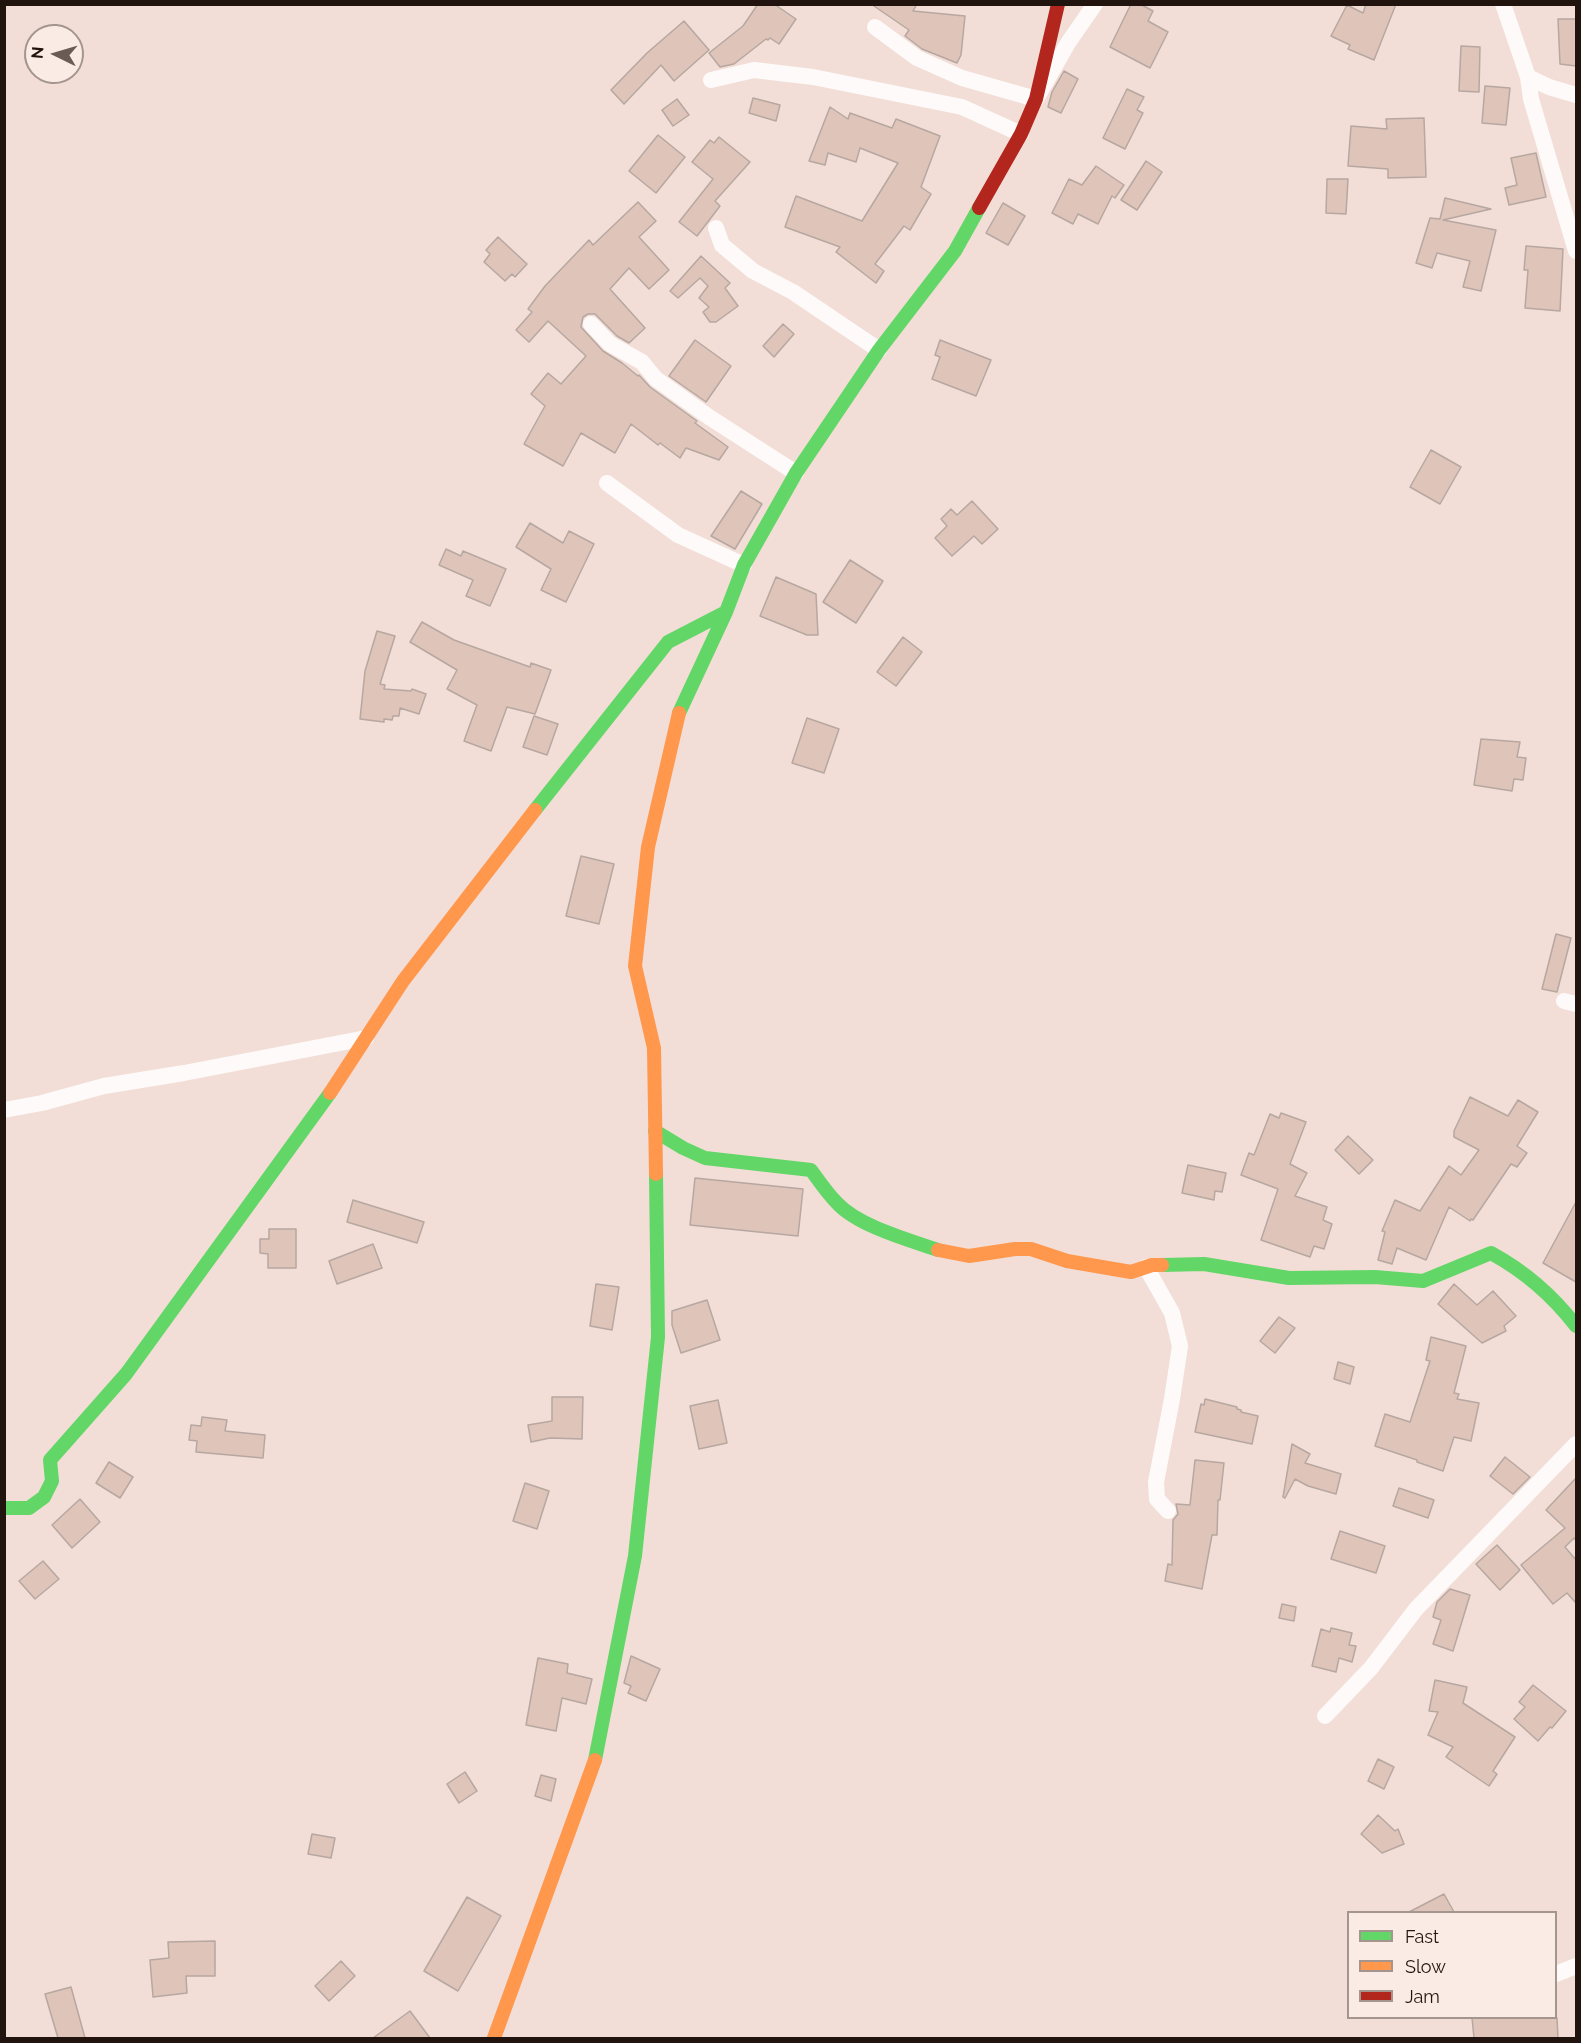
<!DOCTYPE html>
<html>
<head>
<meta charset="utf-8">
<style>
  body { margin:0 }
  #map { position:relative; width:1581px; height:2043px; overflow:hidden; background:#f2ded6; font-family:Raleway,sans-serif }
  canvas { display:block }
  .frame { position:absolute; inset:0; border:6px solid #21140f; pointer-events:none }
  .legend { position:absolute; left:1347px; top:1911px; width:210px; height:108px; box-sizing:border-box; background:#fbebe5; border:2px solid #a4958f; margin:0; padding:8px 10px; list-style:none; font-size:18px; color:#21140f }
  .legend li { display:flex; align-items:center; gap:12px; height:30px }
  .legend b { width:30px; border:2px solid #a4958f }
  .north { position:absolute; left:24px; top:24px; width:60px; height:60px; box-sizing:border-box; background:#fbebe5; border:2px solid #a4958f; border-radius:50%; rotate:275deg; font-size:16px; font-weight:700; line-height:24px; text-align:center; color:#21140f }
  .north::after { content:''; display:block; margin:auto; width:21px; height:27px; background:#6a5b55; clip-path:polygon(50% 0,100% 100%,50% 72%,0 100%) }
</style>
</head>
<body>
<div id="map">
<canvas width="1581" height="2043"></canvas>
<div class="frame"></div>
<ul class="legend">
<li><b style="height:8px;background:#63d668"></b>Fast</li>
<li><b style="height:8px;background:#ff974d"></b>Slow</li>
<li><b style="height:8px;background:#b3261e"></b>Jam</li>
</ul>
<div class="north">N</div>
</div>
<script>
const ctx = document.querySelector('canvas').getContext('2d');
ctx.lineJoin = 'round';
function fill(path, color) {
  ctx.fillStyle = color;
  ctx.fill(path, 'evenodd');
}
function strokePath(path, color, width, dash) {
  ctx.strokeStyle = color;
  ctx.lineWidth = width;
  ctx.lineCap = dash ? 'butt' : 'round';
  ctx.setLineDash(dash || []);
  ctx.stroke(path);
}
const building = new Path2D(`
  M758 4H774L796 19 779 44 770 38 768 40 766 39 734 64 720 67 709 53 743 26Z
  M871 4H917L913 11 965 16 961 55 957 63 922 49 905 36 909 30Z
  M1131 4H1140L1153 11 1148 21 1168 32 1150 68 1110 47Z
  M1366 4H1396L1374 60 1348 49 1350 45 1331 36 1347 5 1363 13Z
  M1558 19H1576V66L1560 64Z
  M684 21 709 50 674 81 661 65 624 104 611 90 647 53Z
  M1461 46 1480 47 1479 92 1459 91Z
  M1064 71 1078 79 1061 113 1048 107 1052 92Z
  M1485 86 1510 88 1506 125 1482 123Z
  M1127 89 1144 97 1137 110 1143 113 1125 149 1103 138Z
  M753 98 780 105 776 121 749 113Z
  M677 99 689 115 673 126 662 110Z
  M830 107 848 119 850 113 892 128 896 119 940 136 921 187 931 194 910 230 904 226 875 264 884 271 876 283 836 252 840 247 785 227 796 196 862 221 898 163 860 148 856 162 828 153 825 165 809 161Z
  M1424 118 1426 177 1388 178V169L1348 166 1351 126 1387 129 1386 119Z
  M658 135 685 157 656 193 629 171Z
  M719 137 750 162 715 201 720 206 697 236 679 222 713 179 692 162 710 140 714 143Z
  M1536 153 1546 197 1509 205 1505 188 1517 185 1511 158Z
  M1146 161 1162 172 1137 210 1121 200Z
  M1096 166 1124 185 1115 198 1112 196 1098 224 1078 214 1073 224 1052 213 1069 179 1082 185Z
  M1327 179H1348L1346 214 1326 213Z
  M1445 198 1491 209 1443 220 1496 230 1481 291 1463 287 1470 261 1437 253 1432 268 1416 263 1430 218 1440 219Z
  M638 202 656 221 639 237 669 270 649 289 629 268 610 289 645 328 629 343 617 336 595 314H588L583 317 581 327 603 351 622 363 638 376 639 375 650 387 697 421 695 423 728 447 719 460 686 448 680 458 660 443 658 445 631 424 615 453 581 433 563 466 524 444 545 406 531 394 548 373 561 384 586 356 548 321 529 342 516 330 532 312 528 309 545 286 589 240 593 245Z
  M1003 203 1025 216 1008 245 986 233Z
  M498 237 527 264 515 277 512 274 505 281 484 262 490 254 486 250Z
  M1526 246 1563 249 1560 311 1525 308 1528 270H1524Z
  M701 256 730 283 725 288 738 306 716 322H710L703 312 709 307 699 298 708 286 700 278 678 298 670 291Z
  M783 324 794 334 774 357 763 346Z
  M695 340 731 366 706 402 669 376Z
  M940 340 991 360 976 396 932 379 940 357 935 355Z
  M1431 450 1461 467 1440 504 1410 487Z
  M741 491 762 504 735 549 711 536Z
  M972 501 998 529 982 544 974 536 952 556 935 538 947 526 941 519 951 509 957 515Z
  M530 523 563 543 569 531 594 544 566 602 541 590 551 569 516 547Z
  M446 549 461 556 463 551 506 569 490 606 466 596 473 580 439 565Z
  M850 560 883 581 856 623 823 602Z
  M776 577 816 594 818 635H807L760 616Z
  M422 622 454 640 530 667 531 663 551 670 535 714 507 707 491 751 464 741 477 705 447 689 457 670 410 642Z
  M377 631 395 636 380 684 385 685 384 689 411 691 412 689 426 694 419 714 400 708 399 716H393L392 720 384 719V722L360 719 365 671Z
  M903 637 922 652 896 686 877 672Z
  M534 716 558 724 547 755 523 747Z
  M807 718 839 729 824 773 792 763Z
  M1481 739 1520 742 1517 757 1526 758 1523 780 1514 779 1512 791 1474 785Z
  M581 856 614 864 599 924 566 916Z
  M1556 934 1571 938 1557 992 1542 989Z
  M1470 1097 1508 1116 1518 1100 1538 1112 1517 1146 1527 1153 1517 1167 1511 1164 1473 1220 1471 1219 1470 1221 1449 1207 1426 1260 1397 1248 1392 1264 1378 1260 1385 1232 1382 1231 1395 1200 1420 1211 1449 1166 1461 1175 1479 1150 1454 1137V1131Z
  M1281 1113 1306 1122 1290 1164 1307 1173 1295 1196 1327 1207 1323 1220 1332 1224 1324 1249 1314 1246 1310 1257 1261 1240 1278 1189 1241 1175 1249 1153 1254 1155 1270 1114 1279 1118Z
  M1348 1136 1373 1160 1359 1174 1335 1150Z
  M1188 1165 1226 1173 1222 1192 1215 1191 1214 1200 1182 1193Z
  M695 1178 803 1189 798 1236 690 1225Z
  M353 1200 424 1222 417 1243 347 1222Z
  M1576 1202V1282L1543 1263Z
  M269 1229H296V1268H268V1254L260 1253V1239H269Z
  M373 1244 382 1268 337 1284 329 1261Z
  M596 1284 619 1287 612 1330 590 1326Z
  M1454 1284 1477 1305 1493 1291 1516 1316 1504 1326 1506 1331 1482 1343 1438 1304Z
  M707 1300 720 1340 681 1353 672 1325V1311Z
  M1279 1317 1295 1328 1275 1353 1260 1341Z
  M1431 1337 1466 1346 1454 1393 1459 1394 1457 1399 1479 1403 1471 1441 1454 1437 1443 1471 1417 1462V1460L1375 1446 1385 1414 1410 1422 1430 1361 1426 1360Z
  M1338 1362 1354 1367 1350 1384 1334 1379Z
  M552 1397H583L582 1439 550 1438 531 1442 528 1425 552 1421Z
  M1205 1399 1237 1407V1409L1241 1410V1412L1258 1416 1252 1444 1195 1432 1201 1404 1204 1405Z
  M718 1400 727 1443 699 1449 690 1406Z
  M202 1417 227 1420 225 1431 265 1435 263 1458 196 1452 197 1441 189 1440 191 1425 201 1426Z
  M1292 1444 1310 1454 1305 1463 1341 1474 1336 1494 1308 1486 1295 1479 1285 1498 1283 1497Z
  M1505 1457 1530 1477 1513 1494 1490 1476Z
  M1195 1460 1224 1463 1220 1500H1218L1217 1535H1212L1202 1589 1165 1581 1168 1564 1172 1565 1173 1520 1178 1514 1176 1504 1190 1505Z
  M109 1462 133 1477 120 1498 96 1483Z
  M1576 1478V1540L1574 1538 1565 1547 1576 1560V1603L1567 1593 1553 1604 1521 1565 1565 1528 1546 1510Z
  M525 1483 549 1491 537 1529 513 1521Z
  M1399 1488 1434 1500 1428 1518 1393 1506Z
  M80 1499 100 1522 72 1548 52 1525Z
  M1340 1531 1385 1546 1376 1573 1331 1559Z
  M1497 1545 1520 1570 1500 1590 1476 1564Z
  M43 1561 59 1579 35 1599 19 1581Z
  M1450 1589 1470 1595 1453 1651 1433 1644 1441 1620 1433 1617 1437 1602Z
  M1282 1604 1296 1607 1294 1621 1279 1618Z
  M1331 1628 1352 1633 1349 1645 1356 1646 1352 1662 1339 1658 1336 1672 1312 1666 1321 1629 1330 1632Z
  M631 1656 660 1669 646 1701 628 1693 631 1686 624 1683Z
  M538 1658 568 1664 567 1673 592 1679 586 1704 562 1698 556 1731 526 1725Z
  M1435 1680 1467 1687 1463 1703 1515 1737 1493 1771 1497 1774 1489 1786 1446 1757 1453 1747 1428 1735 1438 1712 1429 1711Z
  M1533 1685 1566 1711 1552 1728 1550 1727 1538 1741 1514 1719 1525 1707 1519 1702Z
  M1378 1759 1394 1767 1384 1789 1368 1781Z
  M465 1772 477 1791 459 1803 447 1784Z
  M541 1775 556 1779 551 1801 535 1796Z
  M1378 1815 1395 1831 1398 1829 1404 1844 1382 1853 1361 1834Z
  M312 1834 335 1838 331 1858 308 1854Z
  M1444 1894 1454 1912H1409Z
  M467 1897 501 1916 458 1991 424 1971Z
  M215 1941V1976H186L187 1993 153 1997 150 1960 169 1958 168 1942Z
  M341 1961 355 1976 329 2001 315 1986Z
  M71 1987 85 2038H58L45 1994Z
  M410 2011 430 2038H373Z
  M1472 2018H1557L1558 2038H1474Z`);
fill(building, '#dfc4b9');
strokePath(building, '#b7a7a1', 1.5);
strokePath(new Path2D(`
  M1503 4 1528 77 1531 99 1576 251
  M875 27 917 58 962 78 1036 99 1068 43 1095 4
  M1528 77 1549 87 1576 95
  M711 80 754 70 813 77 962 107 1021 134
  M716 228 722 245 753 271 793 292 879 350
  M591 324 610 344 642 362 656 379 677 394 709 417 796 473
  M607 483 678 535 744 565
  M1564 1001 1576 1004
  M4 1110 42 1103 104 1086 184 1073 366 1038
  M1146 1267 1172 1313 1180 1346 1172 1399 1156 1482 1157 1499 1168 1511
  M1325 1716 1371 1668 1416 1609 1576 1444
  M1556 1974 1576 1966`), '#fdfaf9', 16);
strokePath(new Path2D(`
  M679 713 726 612 744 565 796 473 879 350 955 251 979 208
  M535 810 668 642 726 612
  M655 1131 683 1148 705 1158 811 1170C819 1181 827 1193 837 1203 858 1226 909 1240 938 1250
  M1162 1265 1204 1264 1289 1278 1375 1277 1423 1281 1491 1253C1524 1271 1553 1296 1576 1326
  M4 1508H29L44 1497 52 1481 50 1460 126 1374 330 1093
  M595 1760 635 1556 658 1337 656 1174`), '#63d668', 14);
strokePath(new Path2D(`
  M330 1093 403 981 535 810
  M656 1174 654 1048 635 966 648 847 679 713
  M938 1250 969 1256 1015 1249H1031L1067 1261 1131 1272 1152 1265H1162
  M494 2038 595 1760`), '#ff974d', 14);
strokePath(new Path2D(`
  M979 208 1021 134 1036 99 1058 4`), '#b3261e', 14);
</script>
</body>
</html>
